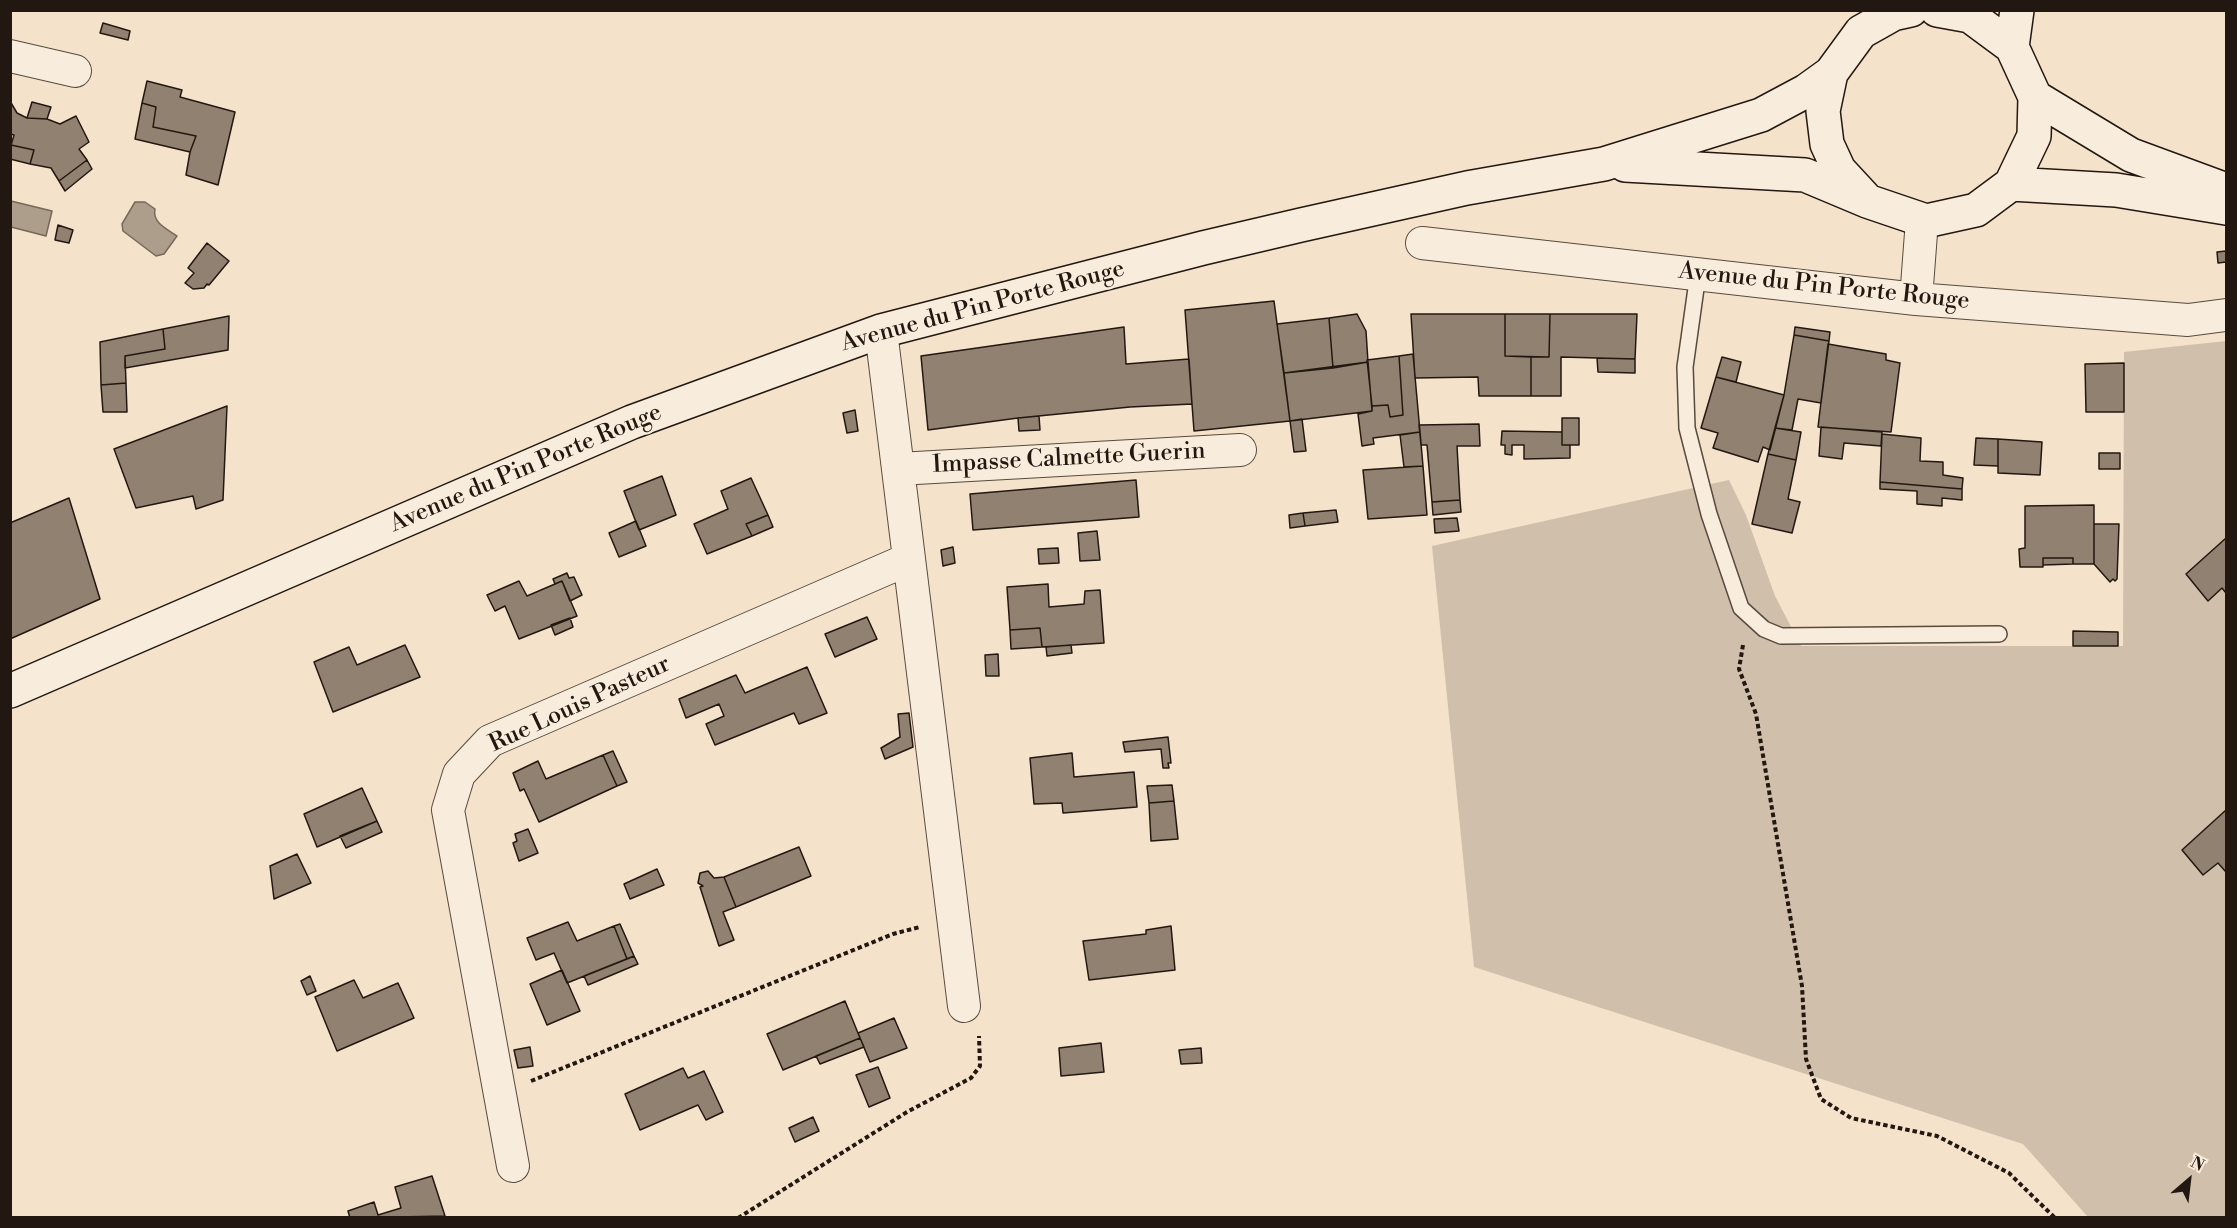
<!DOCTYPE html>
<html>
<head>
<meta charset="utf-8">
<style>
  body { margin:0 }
  #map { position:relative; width:2237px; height:1228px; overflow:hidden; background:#f4e2ca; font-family:"Libre Bodoni",serif }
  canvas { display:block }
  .frame { position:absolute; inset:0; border:12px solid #231811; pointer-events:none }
  .north { position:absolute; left:2159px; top:1150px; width:60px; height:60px; -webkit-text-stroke:4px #f8ecdd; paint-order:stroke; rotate:28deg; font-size:16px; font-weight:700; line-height:24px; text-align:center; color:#231811 }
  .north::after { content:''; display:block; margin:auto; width:21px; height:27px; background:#231811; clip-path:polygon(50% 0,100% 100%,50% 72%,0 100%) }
</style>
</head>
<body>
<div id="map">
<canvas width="2237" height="1228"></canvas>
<div class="frame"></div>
<div class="north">N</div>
</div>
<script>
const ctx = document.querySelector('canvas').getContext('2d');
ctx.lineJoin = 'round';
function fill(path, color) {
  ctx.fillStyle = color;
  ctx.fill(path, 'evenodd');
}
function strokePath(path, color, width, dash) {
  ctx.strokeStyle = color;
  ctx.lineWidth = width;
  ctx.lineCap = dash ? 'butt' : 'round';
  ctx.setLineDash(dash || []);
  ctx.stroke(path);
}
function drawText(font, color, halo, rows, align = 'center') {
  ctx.font = font + ' "Libre Bodoni",serif';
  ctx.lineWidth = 4.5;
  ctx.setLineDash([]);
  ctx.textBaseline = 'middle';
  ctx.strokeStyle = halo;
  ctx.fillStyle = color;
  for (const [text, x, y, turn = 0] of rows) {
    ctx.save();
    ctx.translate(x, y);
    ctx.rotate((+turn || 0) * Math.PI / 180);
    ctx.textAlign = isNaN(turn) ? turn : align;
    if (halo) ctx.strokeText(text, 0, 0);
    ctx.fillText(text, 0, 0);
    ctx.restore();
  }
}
fill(new Path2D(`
  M2226 341V1217H2088L2023 1144 1474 967 1432 546 1729 480 1746 515 1775 596 1801 646H2123L2124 352Z`), '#d0c0ab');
const water = new Path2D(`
  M11 201 52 211 46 236 11 227Z
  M135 202H145L155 209C152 223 167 229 177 236L164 254 156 256 123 231 122 224Z`);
fill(water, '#ad9d8b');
strokePath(water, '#76685a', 1.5);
const building = new Path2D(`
  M103 23 130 31 128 40 100 33Z
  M147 81 182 90 180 97 235 112 218 185 186 175 190 152 196 136 153 127 156 107 142 103Z
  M10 101 17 113 27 118 47 119 60 124 76 116 89 142 79 149 87 160 59 181 51 168 30 164 34 150 11 145 14 135 10 134Z
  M32 102 51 107 47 119 27 118Z
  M142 103 156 107 153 127 196 136 190 152 135 139Z
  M11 145 34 150 30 164 10 159Z
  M87 160 92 169 65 191 59 181Z
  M58 225 73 230 69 243 55 240Z
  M207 243 229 261 209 285 207 284 204 288 193 289 185 283 194 273 188 268Z
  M2226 251V262L2218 263 2217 252Z
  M1274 301 1290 421 1194 431 1185 310Z
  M1357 314 1366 331 1368 362 1333 368 1329 318Z
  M1411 314H1505V356L1531 357V396H1479L1478 377 1415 378Z
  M1505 314H1550L1549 357 1505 356Z
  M1550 314H1637L1635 359 1561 357V396H1531V357H1549Z
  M229 316 228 350 125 368V356L165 349 163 329Z
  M1329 318 1333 368 1284 373 1277 324Z
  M1124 327 1126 364 1189 359 1192 404 1130 407 1018 418 928 430 921 356Z
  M1795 327 1830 332 1829 341 1794 335Z
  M163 329 165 349 125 356 126 383 101 385 100 342Z
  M1794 335 1829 341 1821 403 1798 399 1792 430 1775 428 1784 395Z
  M1828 344 1886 354V360L1900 363 1891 432 1818 427Z
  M1413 354 1420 432 1373 438 1374 444 1362 446 1358 414 1372 411V406L1388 405 1390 417 1403 415 1399 356Z
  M1399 356 1403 415 1390 417 1388 405 1372 406 1367 360Z
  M1722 357 1741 362 1736 382 1716 377Z
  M1597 358 1635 359V373L1598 372Z
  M1368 362 1372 411 1290 421 1284 373Z
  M2124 363V412H2086L2085 364Z
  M1716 377 1784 395 1770 450 1763 447 1758 462 1713 448 1718 433 1701 428Z
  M126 383 127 412H103L101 385Z
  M227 406 223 500 196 509 193 496 136 508 114 449Z
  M855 410 858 431 847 433 843 413Z
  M1039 416 1040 430 1019 431 1018 418Z
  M1562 418H1579V445H1562Z
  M1302 419 1306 451 1294 452 1290 421Z
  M1479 424 1480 446H1457L1460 500 1432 502 1427 445H1421L1419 425Z
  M1821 427 1882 432 1881 446 1844 443 1842 459 1819 456Z
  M1775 428 1801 432 1796 460 1768 454Z
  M1502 431 1562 432V445H1570V458L1524 459V445H1512V455L1505 454V445H1501Z
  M1420 432 1423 466 1404 467 1400 435Z
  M1882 434 1921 438 1920 461 1943 462V475L1963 478 1962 489 1880 482Z
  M1976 438 1998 439V466L1974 465Z
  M1998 439 2042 442 2040 475 1998 473Z
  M2099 453H2120V469H2099Z
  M1768 454 1796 460 1788 499 1800 502 1792 533 1752 524Z
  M1423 466 1427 515 1368 519 1363 470Z
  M662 476 676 515 639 530 624 491Z
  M751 478 768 515 746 524 752 536 707 554 694 524 728 509 721 491Z
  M1136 480 1139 517 973 530 970 494Z
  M1880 482 1962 489V500L1942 498V506L1917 504V491L1880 489Z
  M69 498 100 599 10 639V523Z
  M1460 500 1461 512 1433 515 1432 502Z
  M2094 505V564H2073V558H2043V567H2020L2019 549 2025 548V506Z
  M1336 510 1338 522 1305 526 1303 513Z
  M1303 513 1305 526 1290 528 1289 515Z
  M768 515 773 527 752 536 746 524Z
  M1457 518 1459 531 1435 533 1434 519Z
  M636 521 646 546 619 557 609 533Z
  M2094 524H2119L2117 579 2115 581 2113 579 2110 582 2094 564Z
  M1097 531 1100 560 1080 561 1078 533Z
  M2226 538V593L2222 588 2208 601 2186 574Z
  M953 547 955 563 943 566 941 550Z
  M1058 548 1059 563 1039 564 1038 549Z
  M2043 558H2073V564L2043 565Z
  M567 573 569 578 574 577 582 595 570 601 562 581 555 584 553 579Z
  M519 581 527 596 562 581 577 616 519 639 505 606 495 611 487 595Z
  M1048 584 1049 607 1084 604 1085 591 1100 590 1104 643 1042 647 1040 628 1010 630 1007 587Z
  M867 617 877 639 835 657 825 634Z
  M570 618 573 627 555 635 551 625Z
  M1040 628 1042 647 1011 649 1010 630Z
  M2073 631 2118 632V646H2073Z
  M405 645 420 677 333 712 314 662 349 647 357 665Z
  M1071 645 1072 653 1047 656 1046 647Z
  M998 654 999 676H986L985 655Z
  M807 667 827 713 799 724 794 713 715 745 706 724 724 716 719 704 686 718 679 699 736 675 745 693Z
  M909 713 913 747 885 759 881 748 900 737 898 714Z
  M1168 737 1171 763H1168L1169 768H1163L1161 749 1125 752 1123 742Z
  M613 751 627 782 617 786 603 755Z
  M1072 753 1074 777 1134 772 1137 807 1063 813 1062 803 1034 804 1030 758Z
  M603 755 617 786 539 822 524 789 520 791 513 773 538 761 546 779Z
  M1172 785 1174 801 1149 803 1147 786Z
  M362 788 377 821 317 847 304 814Z
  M1174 801 1178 839 1151 841 1149 803Z
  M2226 810V872L2218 863 2203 875 2182 850Z
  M377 821 382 832 346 848 340 836Z
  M528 829 538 853 519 861 513 843 517 841 515 834Z
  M799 847 811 876 736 907 724 877Z
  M297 854 311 883 274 899 270 866Z
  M657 869 664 885 630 899 624 884Z
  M708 871 714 878 724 877 736 907 723 912 734 940 719 946 700 887 703 886 698 883 700 873Z
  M568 922 577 941 614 926 627 959 567 983 554 953 536 960 527 938Z
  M620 924 634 956 627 959 614 926Z
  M1171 926 1175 970 1089 980 1083 941 1146 934V930Z
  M634 956 638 964 588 985 584 976Z
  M562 970 580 1011 547 1025 530 984Z
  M310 976 316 991 307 995 301 981Z
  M354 980 363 998 398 983 414 1018 337 1051 315 997Z
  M845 1001 860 1038 783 1070 767 1034Z
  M894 1018 907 1048 870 1062 858 1033Z
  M860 1038 864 1047 820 1064 816 1056Z
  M1101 1043 1104 1072 1061 1076 1059 1048Z
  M530 1047 533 1066 518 1068 514 1050Z
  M1201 1048 1202 1063 1181 1064 1179 1050Z
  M878 1067 890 1098 869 1107 856 1075Z
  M683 1068 688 1078 704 1071 723 1112 706 1120 698 1105 640 1130 625 1094Z
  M813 1117 819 1131 795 1142 789 1128Z
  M432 1176 445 1216 350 1218 348 1211 374 1202 378 1215 401 1208 395 1187Z`);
fill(building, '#908171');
strokePath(building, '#231811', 1.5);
const lane = new Path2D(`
  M1698 274 1685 367 1687 428 1709 514 1741 608 1764 629 1781 636 1999 634`);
const street = new Path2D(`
  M10 56 75 71
  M1422 243 1916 299 2188 320 2226 315
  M1916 299 1922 220
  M881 331 964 1006
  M898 469 1240 450
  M513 1166 448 810 459 774 490 741 909 559`);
const secondary = new Path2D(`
  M2012 47 2017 10
  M2035 97 2131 155 2226 190
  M1625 165 1805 175 1867 201 1926 221 1976 210 2011 184 2034 136 2035 97 2012 47 1970 16 1937 10
  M2011 184 2116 190 2226 208
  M1864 197 1839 170 1827 144 1823 111 1831 73 1861 32 1893 14 1911 10
  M10 691 632 422 881 331 1203 248 1301 225 1467 188 1604 164 1761 115 1806 91 1831 73`);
strokePath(lane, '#574a3f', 18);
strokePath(street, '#574a3f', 34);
strokePath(secondary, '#231811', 36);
strokePath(new Path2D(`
  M1743 645 1739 669 1756 714 1802 986 1806 1059 1821 1099 1851 1118 1937 1136 2009 1173 2055 1218
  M531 1081 893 934 920 927
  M738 1218 907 1112 971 1078 980 1066 979 1036`), '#231811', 4, [4.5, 3]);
strokePath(lane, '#f8ecdd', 15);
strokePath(street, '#f8ecdd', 32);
strokePath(secondary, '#f8ecdd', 33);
drawText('24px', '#231811', '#f8ecdd', [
  ["Avenue du Pin Porte Rouge",1824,287,6],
  ["Avenue du Pin Porte Rouge",983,307,-15],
  ["Impasse Calmette Guerin",1069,459,-3],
  ["Avenue du Pin Porte Rouge",526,469,-23],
  ["Rue Louis Pasteur",580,705,-25]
]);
</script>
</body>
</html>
